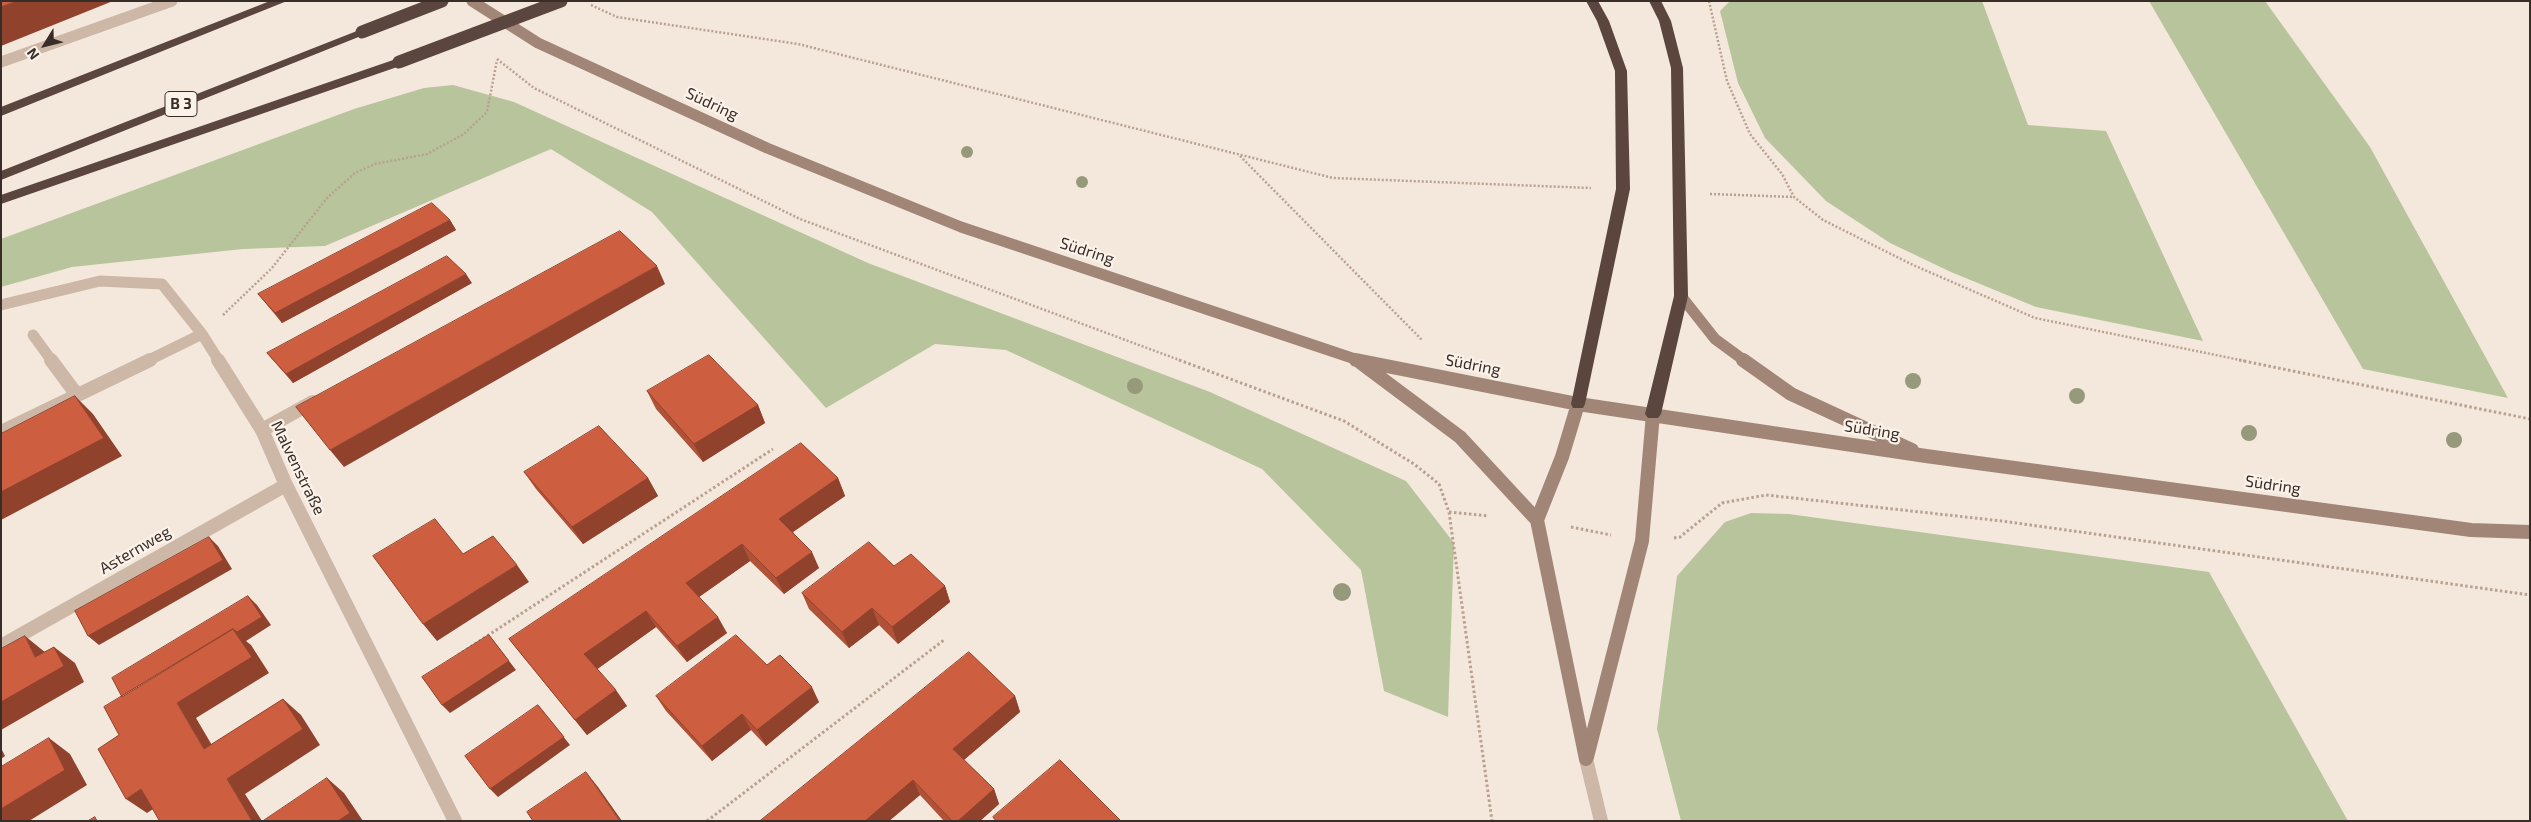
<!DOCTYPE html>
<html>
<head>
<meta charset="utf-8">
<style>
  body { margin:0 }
  #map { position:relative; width:2531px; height:822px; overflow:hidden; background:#f4e8dc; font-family:"Exo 2",sans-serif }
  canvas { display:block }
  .frame { position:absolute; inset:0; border:2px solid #392d28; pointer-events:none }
  .north { position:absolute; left:20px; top:20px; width:50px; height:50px; -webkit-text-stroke:4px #fbf2e9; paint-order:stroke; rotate:234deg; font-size:14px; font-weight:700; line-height:20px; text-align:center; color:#392d28 }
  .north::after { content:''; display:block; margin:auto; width:18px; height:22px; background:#392d28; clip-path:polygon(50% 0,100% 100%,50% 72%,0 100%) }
</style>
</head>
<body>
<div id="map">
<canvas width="2531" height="822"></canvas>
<div class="frame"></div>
<div class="north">N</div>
</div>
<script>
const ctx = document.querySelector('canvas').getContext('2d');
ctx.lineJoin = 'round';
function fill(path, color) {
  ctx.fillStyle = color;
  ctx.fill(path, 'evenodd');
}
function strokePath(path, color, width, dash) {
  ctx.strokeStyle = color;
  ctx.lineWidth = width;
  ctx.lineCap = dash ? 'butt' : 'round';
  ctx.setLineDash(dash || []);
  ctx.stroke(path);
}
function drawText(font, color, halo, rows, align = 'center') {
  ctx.font = font + ' "Exo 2",sans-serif';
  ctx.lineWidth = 4.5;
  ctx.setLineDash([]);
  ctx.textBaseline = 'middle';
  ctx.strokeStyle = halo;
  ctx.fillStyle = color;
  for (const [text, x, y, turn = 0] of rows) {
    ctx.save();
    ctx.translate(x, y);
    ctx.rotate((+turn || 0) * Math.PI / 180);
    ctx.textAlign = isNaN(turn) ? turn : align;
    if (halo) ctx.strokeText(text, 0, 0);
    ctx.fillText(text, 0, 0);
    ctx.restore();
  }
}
fill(new Path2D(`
  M1730 1H1982L2028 125 2106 131 2203 341 2036 307 1951 272 1890 243 1826 201 1765 138 1738 83 1720 11Z
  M2149 1H2265L2370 147 2508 398 2363 369Z
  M453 85 514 102 868 263 1210 392 1406 481 1454 543 1448 717 1384 691 1361 570 1262 469 1006 350 935 344 826 408 652 212 551 149 325 246 243 249 72 267 1 287V239L354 109 424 88Z
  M1751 513 1789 514 2209 572 2348 821H1681L1657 729 1677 576 1725 522Z`), '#b8c49b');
strokePath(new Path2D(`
  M1709 1 1727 81 1750 134 1782 174 1794 197 1823 220 1913 265 2035 318 2245 361
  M591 5 617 17 798 44 1333 178 1591 188
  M497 59 534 88 800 219 1182 361
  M1240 156 1422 340
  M1710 194 1794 197
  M223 315 272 268 327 198 355 173 375 164 427 154 464 134 487 112 497 60`), '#b9a191', 2.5, [2, 2]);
strokePath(new Path2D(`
  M1179 360 1344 421 1414 464 1439 484 1449 512 1492 821
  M2239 360 2530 419
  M1449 512 1488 516
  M1571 527 1611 535
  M1674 538 1680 537 1722 503 1766 495 2002 521 2530 595
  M458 655 773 449
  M707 821 944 640`), '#b9a191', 3, [2.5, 2.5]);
strokePath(new Path2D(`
  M33 335 52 361`), '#cdb7a7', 11);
strokePath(new Path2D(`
  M51 360 77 395
  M262 430 313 402`), '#cdb7a7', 14);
strokePath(new Path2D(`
  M1 62 172 1
  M1 305 100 281 162 284 202 334
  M147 361 202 334 219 361`), '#cdb7a7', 11);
strokePath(new Path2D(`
  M218 360 262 430 286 485 455 821
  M1 432 150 360
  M1 646 286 485
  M1586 759 1601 821`), '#cdb7a7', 14);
strokePath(new Path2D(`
  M472 1 538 43 767 148 961 227 1361 361
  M1681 296 1715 339 1745 361`), '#a18678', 11);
strokePath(new Path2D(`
  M1356 360 1578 404 1926 456 2471 530 2530 532
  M1743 360 1791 394 1912 450
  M1361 363 1460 437 1537 520 1586 759
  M1537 520 1562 457 1578 404
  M1587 757 1642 541 1653 414`), '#a18678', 14);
fill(new Path2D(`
  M270 1H287L1 116V107Z
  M1586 1H1598L1609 21 1627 71 1630 189 1585 404 1583 408H1573L1571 404 1616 189 1615 71 1597 21Z
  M1649 1H1661L1671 21 1683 68 1688 296 1661 414 1658 418H1648L1645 414 1674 296 1671 68 1659 21Z
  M362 29 366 30V34L1 180V171Z
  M399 58 405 62 403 65 1 204V195Z`), '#5b463f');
strokePath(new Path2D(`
  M362 32 442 1
  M399 62 561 1`), '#5b463f', 13);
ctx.fillStyle = '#96997a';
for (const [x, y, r] of [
  [967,152,6],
  [1082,182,6],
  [1913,381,8],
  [1135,386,8],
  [2077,396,8],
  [2249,433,8],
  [2454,440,8],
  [1342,592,9]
]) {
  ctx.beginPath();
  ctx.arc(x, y, r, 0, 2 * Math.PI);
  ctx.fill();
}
fill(new Path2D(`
  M450 220 456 230 282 323 258 294Z
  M472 283 293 383 267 353Z
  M647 391 758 405 765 423 703 462 656 409Z
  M524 472 648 478 658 496 583 544 536 489Z
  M838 478 845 496 793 532 819 568 784 594 750 561 699 597 727 633 687 662 656 627 597 669 627 706 587 735 509 639Z
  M894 566 945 586 950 602 898 644 879 625 849 648 809 609 802 593Z
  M767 665 819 702 766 746 751 730 712 761 666 711 656 696Z
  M1015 696 1020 712 964 760 994 789 999 804 980 821H944L920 795 889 821H760Z`), '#b15137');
fill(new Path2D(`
  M17 1H113L1 46V7Z
  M450 220 456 230 282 323 275 313Z
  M657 266 665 284 344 467 330 450Z
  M466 274 472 283 293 383 286 374Z
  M75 396 93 414 122 456 1 520V492Z
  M758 405 765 423 703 462 694 444Z
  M648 478 658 496 583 544 572 527Z
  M838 478 845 496 787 536 779 519Z
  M209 537 218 546 232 569 99 645 88 636Z
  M742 544 750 561 696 599 686 583Z
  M812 552 819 568 784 594 776 578Z
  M517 565 529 582 437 641 423 624Z
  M945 586 950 602 898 644 892 627Z
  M248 596 257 605 271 625 246 641 251 645 269 673 196 718 223 764 204 749 177 703Z
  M872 608 879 625 849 648 842 632Z
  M646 611 656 627 596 670 584 654Z
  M718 617 727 633 687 662 677 646Z
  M489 635 516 670 450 713 442 705Z
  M25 636 46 653 54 647 75 663 84 682 1 730V702L35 657Z
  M812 687 819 702 766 746 757 730Z
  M616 690 627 706 587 735 575 720Z
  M1015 696 1020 712 959 764 953 749Z
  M283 699 301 715 320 745 245 794 262 821H252L227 779Z
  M538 705 570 745 498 797 490 789Z
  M742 714 751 730 712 761 702 746Z
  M49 738 70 754 87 785 29 821H1V809Z
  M1 748 5 756 1 759Z
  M586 772 598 787 622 821H620Z
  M327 778 344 793 363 821H338Z
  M913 780 920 795 889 821H865Z
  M141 789 161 804 147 813 126 799Z
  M994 789 999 804 980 821H958Z`), '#90422d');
const building = new Path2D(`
  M1 1H17L1 7Z
  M432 203 450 220 275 313 258 294Z
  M620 231 657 266 330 450 296 407Z
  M447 256 466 274 286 374 267 353Z
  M709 355 758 405 694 444 647 391Z
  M75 396 104 438 1 492V434Z
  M599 426 648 478 572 527 524 472Z
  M801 443 838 478 779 519 812 552 776 578 742 544 686 583 718 617 677 646 646 611 584 654 616 690 575 720 509 639Z
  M435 519 463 554 493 536 517 565 423 624 373 556Z
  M209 537 223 560 88 636 75 611Z
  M869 542 894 566 911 554 945 586 892 627 872 608 842 632 802 593Z
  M248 596 262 617 237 632 233 629 122 697 112 678Z
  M233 629 252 657 177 703 204 749 283 699 303 729 227 779 252 821H158L159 820 141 789 126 799 98 749 119 735 104 707Z
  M489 635 509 661 442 705 422 677Z
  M736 635 767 665 780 655 812 687 757 730 742 714 702 746 656 696Z
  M25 636 35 657 54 647 64 666 1 702V649Z
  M969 652 1015 696 953 749 994 789 958 821H952L913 780 865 821H760Z
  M538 705 564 737 490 789 465 756Z
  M49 738 65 770 1 809V767Z
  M1060 760 1121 821H996L993 817Z
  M586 772 620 821H533L527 812Z
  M327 778 350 813 338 821H263Z
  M95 817 97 821H88Z`);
fill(building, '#ce5e40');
strokePath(building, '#90422d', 1);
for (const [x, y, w] of [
  [181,104,32]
]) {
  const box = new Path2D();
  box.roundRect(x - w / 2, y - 12.5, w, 25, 4);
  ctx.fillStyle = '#fbf2e9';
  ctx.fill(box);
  strokePath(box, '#392d28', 1);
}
drawText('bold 15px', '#392d28', null, [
  ["B 3",181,104]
]);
drawText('16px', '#392d28', '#fbf2e9', [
  ["Südring",712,104,25],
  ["Südring",1087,251,18],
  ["Südring",1473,365,11],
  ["Südring",1872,430,9],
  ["Malvenstraße",298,468,64],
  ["Südring",2273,485,8],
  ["Asternweg",135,550,-30]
]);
</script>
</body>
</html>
